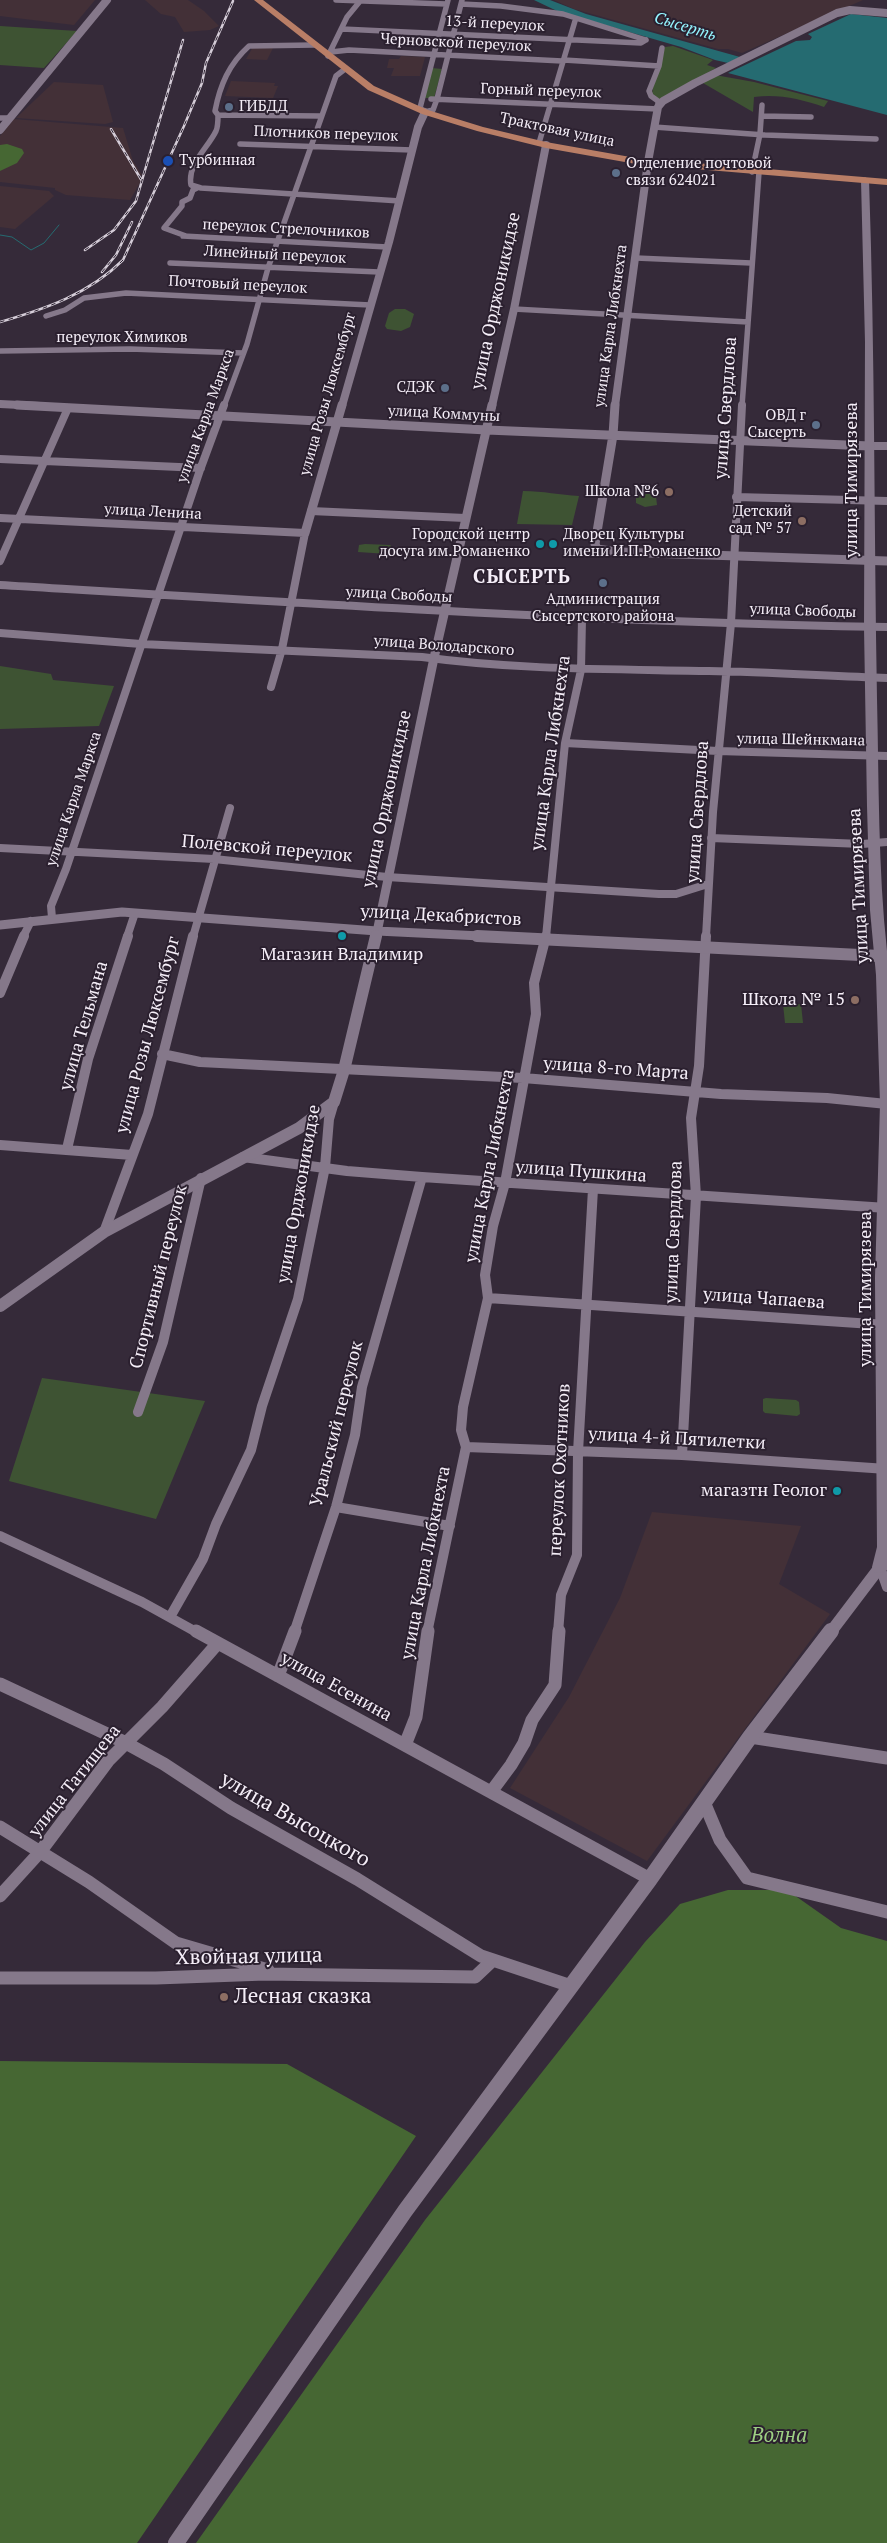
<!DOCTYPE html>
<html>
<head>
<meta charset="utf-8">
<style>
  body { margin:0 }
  canvas { display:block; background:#352a39 }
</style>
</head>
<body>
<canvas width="887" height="2543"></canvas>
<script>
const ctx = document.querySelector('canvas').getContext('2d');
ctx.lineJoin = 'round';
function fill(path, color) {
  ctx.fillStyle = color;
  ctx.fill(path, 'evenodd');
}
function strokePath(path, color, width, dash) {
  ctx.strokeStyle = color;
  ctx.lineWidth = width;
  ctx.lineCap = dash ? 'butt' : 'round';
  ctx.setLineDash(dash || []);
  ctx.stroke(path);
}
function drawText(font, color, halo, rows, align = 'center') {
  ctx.font = font + ' "PT Serif",serif';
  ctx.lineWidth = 4;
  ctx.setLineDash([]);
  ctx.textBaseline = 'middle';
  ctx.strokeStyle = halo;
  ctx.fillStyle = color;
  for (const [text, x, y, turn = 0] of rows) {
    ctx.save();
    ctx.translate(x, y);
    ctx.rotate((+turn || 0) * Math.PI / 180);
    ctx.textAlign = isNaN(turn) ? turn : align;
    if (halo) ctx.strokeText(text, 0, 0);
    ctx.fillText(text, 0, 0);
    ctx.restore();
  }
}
fill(new Path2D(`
  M0 0H95L74 25 0 16Z
  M145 0H188L204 11 219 26 210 30 184 32 175 17 161 14Z
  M554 0H863L742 53 728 49H718L574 9Z
  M253 47 273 48 267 60 246 59Z
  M401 56 425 57 420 76H391L394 68H387L389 59H399Z
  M231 81 275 83 274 86H278L273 98 225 96Z
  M54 82 103 85 113 122 105 124 16 118Z
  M14 119 123 128 133 161 142 175 138 176 141 181 130 200 66 195 55 190V188L0 182V136Z
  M0 186 49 191 54 196 15 229 0 227Z
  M652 1512 801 1526 779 1584 830 1614 647 1861 510 1788 569 1697 620 1598Z`), '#433037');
fill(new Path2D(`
  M0 26 77 31 44 68 0 65Z
  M673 46 713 60 707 65 716 68 660 100 652 94 653 88 665 47Z
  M432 68 442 69 434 98H424Z
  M715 75 754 82 828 101 824 107C800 99 780 94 754 97L753 112 703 83Z
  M405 309 414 314 410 327 401 331 387 329 385 326 389 313 395 309Z
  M645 486 655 488 657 505 645 507 636 503V488Z
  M523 491C543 491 560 495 579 496L572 525 517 524Z
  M365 544 390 545 394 548 392 553 388 554 358 552 359 545Z
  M0 666 51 674 53 680 114 686 99 726 0 729Z
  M783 1004H801L803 1023H785Z
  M42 1378 205 1401 156 1519 9 1481Z
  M766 1398 796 1400 799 1402 800 1414 797 1416 765 1413 763 1411V1399Z`), '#3e5333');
fill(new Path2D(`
  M7 144 22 149 24 153 17 163 0 171V145Z
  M728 1890H787L841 1928 887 1941V2543H196L425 2220 645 1942 680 1904Z
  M0 2061 287 2064 416 2136 137 2543H0Z`), '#466733');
fill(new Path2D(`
  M534 0H550L586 14 740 57 728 63 715 60 681 47 557 11Z
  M851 14 887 18V115L728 73 796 41 810 40 812 37 808 34Z`), '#256b71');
strokePath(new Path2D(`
  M0 235 12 237 31 250 44 243 59 225`), '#256b71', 1);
strokePath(new Path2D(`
  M336 0 446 4
  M448 0 420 108 425 112 433 110 437 99 462 0
  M461 4 501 6 563 14 646 40
  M342 29 641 43 646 40
  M314 45 249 46C229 64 220 85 215 111L218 115C218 120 218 127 216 131 208 148 187 164 191 185L201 188 400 201
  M331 52 349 50 562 61
  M328 56 347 17 361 0
  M564 60 659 66
  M431 99 658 109
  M658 107V101L651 96 649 91 659 66 662 48
  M218 115 320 116
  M762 116 811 117
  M0 118H9
  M654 127 765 135 876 139
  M539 143 575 21
  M240 144 412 150
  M752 172 760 134 762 105
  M183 236 387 247
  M186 236 164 228 182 206V202L190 198 193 190 197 188
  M636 258 751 263
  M170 263 379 272
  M514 309 748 322
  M46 316 65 310 84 298 126 293 370 305
  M0 351 130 349 243 353
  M224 406 247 344 268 268 336 76 345 69
  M742 406 759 172`), '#85788a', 5.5);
strokePath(new Path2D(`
  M870 446H887
  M0 459 201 468
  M736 497 887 501
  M311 511 465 518
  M0 518 305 533 282 649 271 687
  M0 561 68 408
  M0 585C296 603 591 622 887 627
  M0 633 141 644 422 657C517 670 613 669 709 671 768 672 828 676 887 678
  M565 743 718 751 887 756
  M711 838 862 844 887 842
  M0 848 214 859 387 877 659 894H676L708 884
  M52 918 51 906 66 869 200 470 224 405
  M23 937 31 921
  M127 937 135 913
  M193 937 230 808
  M546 937 565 743 581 670 582 618
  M706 937 713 812 731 623 742 405`), '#85788a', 8);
strokePath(new Path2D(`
  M0 993 24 936
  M162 1054 200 1062 523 1078 721 1094 827 1098 887 1104
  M0 1145 132 1155
  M67 1149 88 1059 128 936
  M243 1157 347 1171 422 1177 887 1208
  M104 1232 148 1114 193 936
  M488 1298 887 1325
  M138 1412 163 1342 201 1178
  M466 1447 682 1455 887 1469
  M682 1455 696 1196 691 1118 699 1066 706 936
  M336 1507 450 1526
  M0 1536 142 1602 198 1633
  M880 1567 887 1587
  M170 1617 203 1559 216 1524 251 1450 262 1406 298 1299 325 1167 329 1119 334 1102
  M294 1633 336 1507 355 1435 362 1387 422 1177
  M427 1633 466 1447 461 1430 463 1407 488 1298 485 1275 493 1226 505 1183 536 1014 534 983 546 936
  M558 1633 561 1595 577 1555 578 1452 593 1189`), '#85788a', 10);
strokePath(new Path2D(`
  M196 1631 650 1879
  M278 1676 295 1631
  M0 1684 124 1742 164 1764 231 1808 357 1879 481 1956 571 1986
  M750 1737 887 1758
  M405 1745 416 1717 428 1631
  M491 1792 511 1765 524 1743 532 1720 555 1685 559 1631
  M704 1802 720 1840 747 1878 887 1912
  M0 1827 89 1882 176 1943 268 1970
  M0 1896 40 1852 108 1761 162 1707 218 1643
  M0 1978H156L265 1974 475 1977 493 1960`), '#85788a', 13);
strokePath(new Path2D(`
  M0 130 107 0
  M0 404 40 406
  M342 406 389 242 418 127 425 112
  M492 406 514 309 546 145
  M615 406 648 162 658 107 663 101 695 83 837 13 850 10 887 13`), '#85788a', 8);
strokePath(new Path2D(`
  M17 405 487 430 870 446
  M615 405 613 435 595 544 597 549 618 552 887 561
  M305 533 342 405
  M0 925 122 912 377 931 502 937
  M376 937 434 658 492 405`), '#85788a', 9);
strokePath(new Path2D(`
  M477 936 880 956
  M0 1306 104 1232 299 1128 334 1102 344 1070 376 936
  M830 1633 880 1567`), '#85788a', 12);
strokePath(new Path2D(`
  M176 2543 405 2211 650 1879 750 1737 831 1631`), '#85788a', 16);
fill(new Path2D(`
  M865 177 869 180C875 353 874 526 877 699 879 783 878 868 887 951V1570L880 1573 874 1572 872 1567 877 1547 875 1278 880 1104 876 975 870 910 867 806 864 627 865 342 861 180Z`), '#85788a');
fill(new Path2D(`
  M254 0H263L374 86 428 110 483 127 546 142 636 158 887 179V185L636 164 546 148 477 131 422 114 368 90Z`), '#b97e66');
const rail = new Path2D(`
  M111 129 142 181
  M85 250 114 230 136 201 183 40
  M102 272 116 255 132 222
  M0 322C45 309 89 294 123 260L184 126 202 83 206 63 233 1`);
strokePath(rail, '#d5cdd8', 2.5);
strokePath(rail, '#2b202f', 1, [4.5]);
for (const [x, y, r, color] of [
  [229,107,5,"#5c6f8a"],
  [168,161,6,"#1a4fb4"],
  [616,173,5,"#5c6f8a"],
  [445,388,5,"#5c6f8a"],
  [816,425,5,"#5c6f8a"],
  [669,492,5,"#8d6e63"],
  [802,521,5,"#8d6e63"],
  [540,544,5,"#0f9aa8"],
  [553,544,5,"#0f9aa8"],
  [603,583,5,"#5c6f8a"],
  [342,936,5,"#0f9aa8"],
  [855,1000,5,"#8d6e63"],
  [837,1491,5,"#0f9aa8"],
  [224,1997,5,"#8d6e63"]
]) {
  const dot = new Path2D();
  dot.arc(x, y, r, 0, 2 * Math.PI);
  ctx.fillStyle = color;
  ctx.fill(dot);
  strokePath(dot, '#2b202f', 2);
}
drawText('15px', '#f5eef8', '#2b202f', [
  ["13-й переулок",495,24,3],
  ["Черновской переулок",456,43,3],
  ["Горный переулок",541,91,2],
  ["Трактовая улица",557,130,12],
  ["Плотников переулок",326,134,2],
  ["переулок Стрелочников",286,229,3],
  ["Линейный переулок",275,255,3],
  ["Почтовый переулок",238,285,3],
  ["улица Карла Либкнехта",611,326,-82],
  ["переулок Химиков",122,338],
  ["улица Розы Люксембург",328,394,-74],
  ["улица Коммуны",444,414,3],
  ["улица Карла Маркса",206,416,-70],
  ["улица Ленина",153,512,3],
  ["улица Свободы",399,595,3],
  ["улица Свободы",803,611,2],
  ["улица Володарского",444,646,4],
  ["улица Шейнкмана",801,740,1],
  ["улица Карла Маркса",74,799,-71]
]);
drawText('15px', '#f5eef8', '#2b202f', [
  ["ГИБДД",239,107,"left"],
  ["Турбинная",179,161,"left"],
  ["Отделение почтовой",626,164,"left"],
  ["связи 624021",626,181,"left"],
  ["СДЭК",435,388],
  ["ОВД г",806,416],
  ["Сысерть",806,433],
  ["Школа №6",659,492],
  ["Детский",792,512],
  ["сад № 57",792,529],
  ["Городской центр",530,535],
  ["досуга им.Романенко",530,552],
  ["Дворец Культуры",563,535,"left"],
  ["имени И.П.Романенко",563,552,"left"],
  ["Администрация",603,600,"center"],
  ["Сысертского района",603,617,"center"]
], 'right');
drawText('italic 16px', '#94f5ff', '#2b202f', [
  ["Сысерть",685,27,17]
]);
drawText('18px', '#f5eef8', '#2b202f', [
  ["улица Орджоникидзе",496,301,-78],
  ["улица Свердлова",726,408,-86],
  ["улица Тимирязева",852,480,-90],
  ["улица Карла Либкнехта",551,753,-82],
  ["улица Орджоникидзе",387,799,-78],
  ["улица Свердлова",698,812,-86],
  ["Полевской переулок",267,849,5],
  ["улица Тимирязева",859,886,-93],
  ["улица Декабристов",441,916,3],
  ["улица Тельмана",84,1026,-74],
  ["улица Розы Люксембург",148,1035,-75],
  ["улица 8-го Марта",616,1069,4],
  ["улица Карла Либкнехта",490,1166,-79],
  ["улица Пушкина",581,1172,4],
  ["улица Орджоникидзе",299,1194,-80],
  ["улица Свердлова",674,1232,-88],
  ["Спортивный переулок",159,1277,-76],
  ["улица Тимирязева",866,1289,-90],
  ["улица Чапаева",764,1299,4],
  ["Уральский переулок",337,1424,-76],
  ["улица 4-й Пятилетки",677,1439,3],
  ["переулок Охотников",560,1470,-87],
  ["улица Карла Либкнехта",426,1563,-79],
  ["улица Есенина",336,1687,29],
  ["улица Татищева",75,1781,-52]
]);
drawText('18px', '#f5eef8', '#2b202f', [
  ["Магазин Владимир",342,955,"center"],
  ["Школа № 15",845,1000],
  ["магазтн Геолог",827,1491]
], 'right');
ctx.letterSpacing = '1px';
drawText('bold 19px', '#f5eef8', '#2b202f', [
  ["СЫСЕРТЬ",522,578]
]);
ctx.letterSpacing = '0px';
drawText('21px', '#f5eef8', '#2b202f', [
  ["улица Высоцкого",295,1820,30],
  ["Хвойная улица",249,1957,-1]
]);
drawText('21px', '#f5eef8', '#2b202f', [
  ["Лесная сказка",234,1997]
], 'left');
drawText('italic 21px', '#9dcf83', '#2b202f', [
  ["Волна",779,2436]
]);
</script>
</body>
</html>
